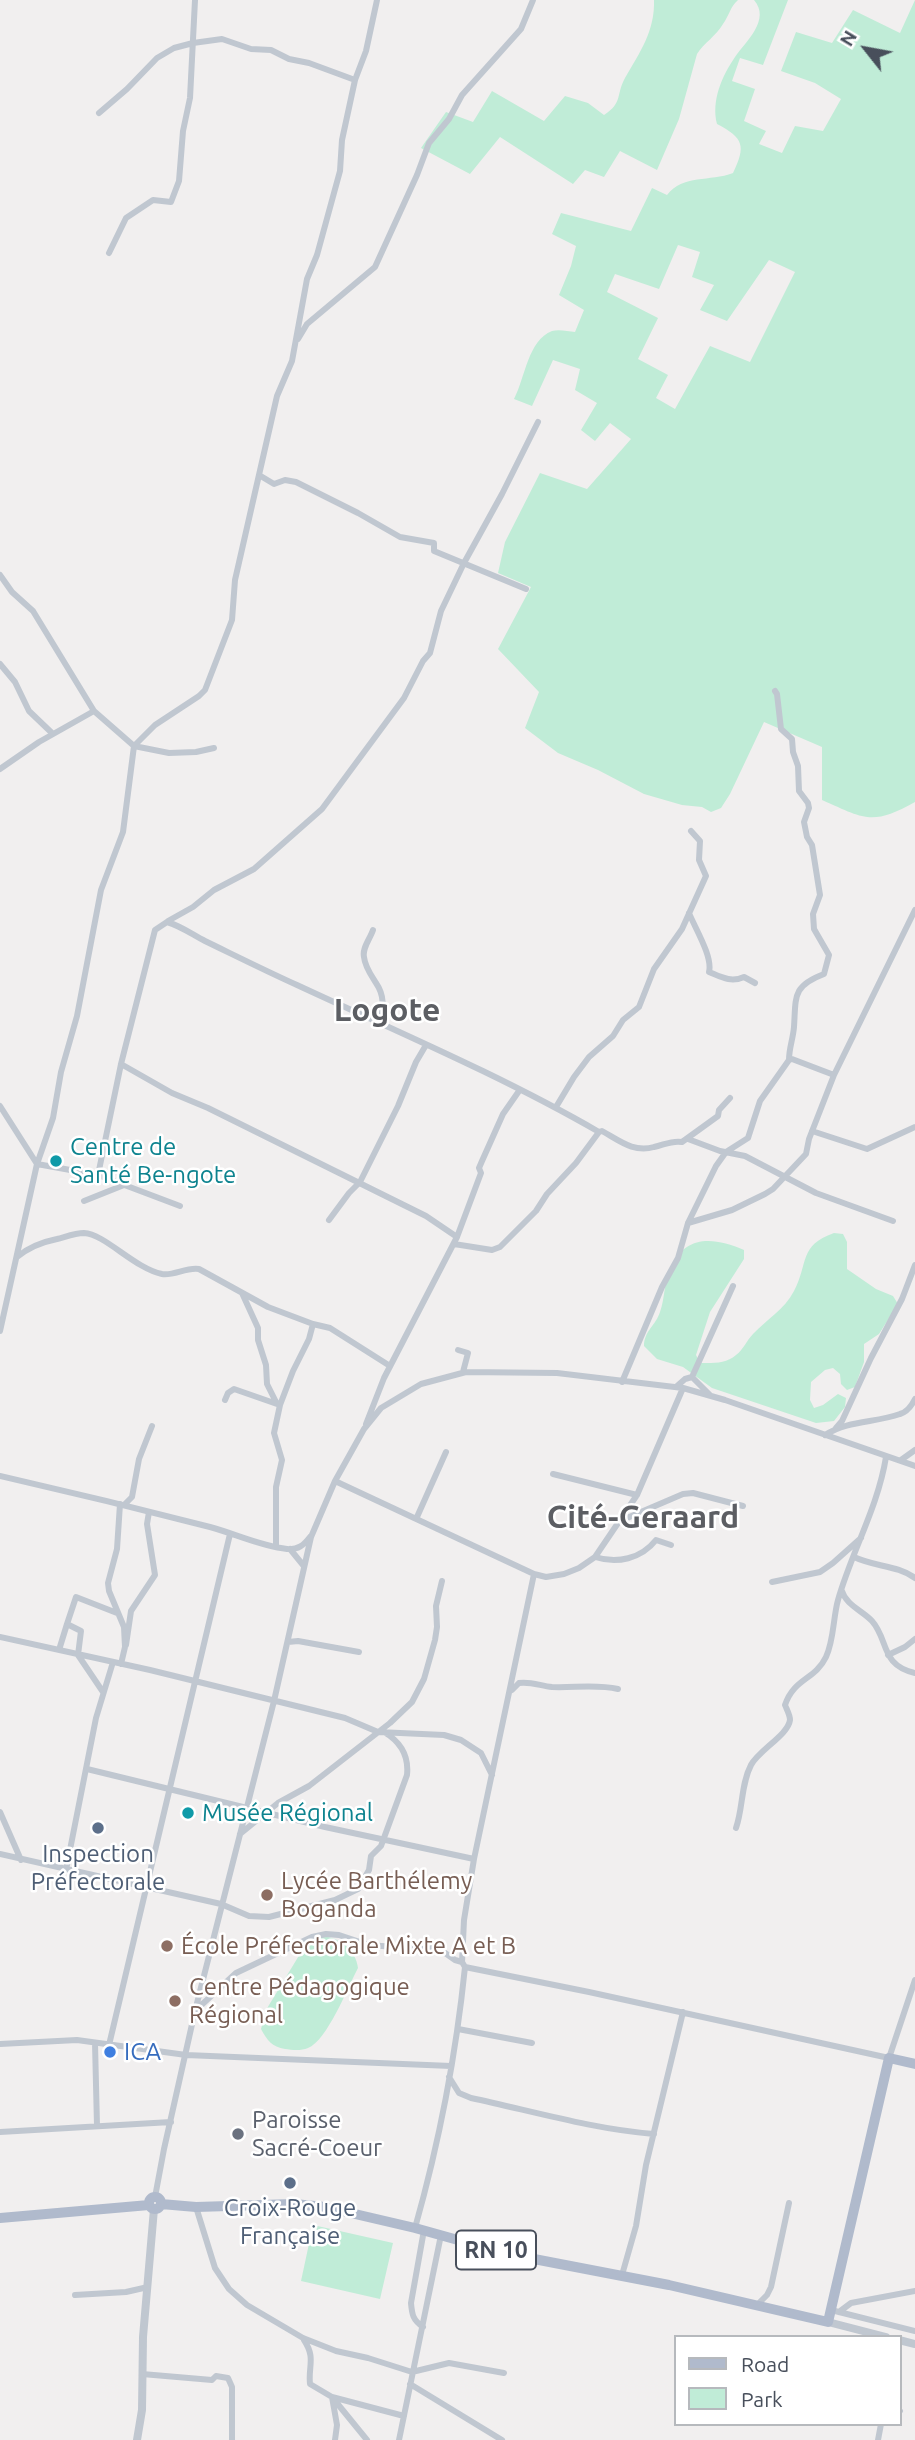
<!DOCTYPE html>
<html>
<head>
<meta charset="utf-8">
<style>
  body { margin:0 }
  #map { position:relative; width:915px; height:2440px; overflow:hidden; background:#f1efef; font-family:Ubuntu,sans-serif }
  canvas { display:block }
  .legend { position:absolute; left:674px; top:2335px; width:228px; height:91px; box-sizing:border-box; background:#fff; border:2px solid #b6b9bd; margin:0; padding:9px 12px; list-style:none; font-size:21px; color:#484f5b }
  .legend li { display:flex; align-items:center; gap:14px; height:35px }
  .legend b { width:35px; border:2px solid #b6b9bd }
  .north { position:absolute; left:831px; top:14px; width:70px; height:70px; -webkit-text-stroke:5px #fff; paint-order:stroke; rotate:301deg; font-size:19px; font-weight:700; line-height:28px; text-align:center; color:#484f5b }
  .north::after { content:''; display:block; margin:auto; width:24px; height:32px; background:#484f5b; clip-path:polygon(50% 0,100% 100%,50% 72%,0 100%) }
</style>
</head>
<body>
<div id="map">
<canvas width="915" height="2440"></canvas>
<ul class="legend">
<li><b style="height:9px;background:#b0bacc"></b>Road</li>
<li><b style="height:19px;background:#c0ecd7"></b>Park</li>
</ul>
<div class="north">N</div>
</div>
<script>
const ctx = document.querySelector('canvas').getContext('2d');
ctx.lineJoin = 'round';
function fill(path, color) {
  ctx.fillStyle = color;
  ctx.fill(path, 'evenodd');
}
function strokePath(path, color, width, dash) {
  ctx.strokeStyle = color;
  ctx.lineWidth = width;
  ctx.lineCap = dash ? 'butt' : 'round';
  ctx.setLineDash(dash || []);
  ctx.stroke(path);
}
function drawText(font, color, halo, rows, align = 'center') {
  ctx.font = font + ' Ubuntu,sans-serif';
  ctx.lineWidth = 5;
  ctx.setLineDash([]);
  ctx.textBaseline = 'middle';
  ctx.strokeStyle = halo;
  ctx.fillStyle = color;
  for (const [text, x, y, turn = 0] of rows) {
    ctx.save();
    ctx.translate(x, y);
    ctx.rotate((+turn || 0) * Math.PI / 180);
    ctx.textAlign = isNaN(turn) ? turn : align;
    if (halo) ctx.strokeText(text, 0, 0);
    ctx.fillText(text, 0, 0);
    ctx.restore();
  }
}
fill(new Path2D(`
  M654 0H738C730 7 729 16 723 24 716 36 704 43 697 54L679 119 657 170 620 151 604 177 585 170 573 184 500 137 470 174 421 148 446 112 473 122 492 91 544 121 565 96 588 103 604 115C623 103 616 94 625 78 640 52 655 31 654 0Z
  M754 0H788L763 65 740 58 732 81 755 89 744 121 766 131 759 144 782 153 795 126 823 131 841 99 815 83 781 71 796 32 832 43 853 10 900 33 915 0V802C872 826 865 819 822 800V747L764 722 730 794 721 808 711 812 702 807 682 805 644 794 598 770 558 753 525 728 539 692 498 649 531 587 498 573 505 542 540 473 587 489 631 439 610 423 595 441 581 430 597 403 575 390 580 369 553 360 532 406 514 399C525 378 528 340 552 331 558 329 568 331 575 332L584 310 559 295 571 266 576 246 552 234 561 213 631 231 652 188 667 195C683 174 710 182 733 173 746 146 744 138 717 124 711 101 722 76 735 57 746 41 771 20 754 0ZM678 245 700 252 692 277 714 285 700 310 727 321 769 260 795 272 750 362 710 346 675 409 656 398 668 375 638 359 658 318 607 292 615 274 659 289Z
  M834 1233 843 1234 847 1242V1269L876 1289 893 1296 898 1304 879 1334 864 1344V1362L855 1387 847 1390 841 1384 840 1374 833 1368 825 1370 811 1382 810 1400 814 1408 823 1405 838 1394 846 1398 845 1407 834 1421 816 1423 712 1388 683 1367 657 1359 644 1346C644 1331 656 1325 660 1312 665 1298 664 1282 670 1269 685 1234 714 1237 744 1250V1259L710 1312 696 1355 700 1363C713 1363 726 1364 736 1355 743 1350 747 1340 753 1334 767 1319 784 1310 794 1291 809 1263 798 1246 834 1233Z
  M323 1936C340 1938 356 1950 358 1968 348 1987 327 2041 308 2048 301 2051 292 2050 285 2049 272 2047 267 2040 261 2029L266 2010 306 1944Z
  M313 2225 393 2243 380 2299 301 2281Z`), '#c0ecd7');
strokePath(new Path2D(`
  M99 113 127 89 157 58 174 48 193 43 222 39 251 49 271 50 289 59 309 63 355 80
  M109 253 126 218 153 200 171 202 179 181 183 131 190 98 195 0
  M298 339 307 324 375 267 417 175 429 143 449 119 462 95 521 29 533 0
  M259 475 274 484 285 480 296 482 358 513 400 537 434 543V551L526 589
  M0 575 12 592 33 611 94 711 134 746 169 753 196 752 214 748
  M0 664 15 682 29 711 53 734
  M775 691 777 694 781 729 792 739 793 752 798 766 799 791 808 803 809 808 804 822 807 837 812 845 820 895 813 914 814 929 829 955 824 974C792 986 796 997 794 1027 793 1039 789 1048 789 1060
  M0 769 39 742 94 711
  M689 913C695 928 713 957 709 972 721 977 731 983 744 977L755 983
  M168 921 193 907 214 890 254 869 322 809 404 698 423 661 430 653 441 611 464 563 502 494 538 422
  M373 930C370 939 362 948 364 957 365 967 371 975 376 983 385 996 383 1008 381 1022
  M121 1064 172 1093 208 1108 426 1216 457 1237
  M0 1106 37 1164 98 1175 180 1206
  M556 1107 574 1077 589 1057 613 1036 623 1020 639 1007 654 969 682 929 706 876 699 860 700 841 691 831
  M812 1131 867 1149 915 1127
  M688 1139 720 1151 745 1156 816 1193 893 1221
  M98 1175 121 1064 155 930 167 922C181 926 193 935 205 941 236 956 266 971 297 985 398 1032 502 1076 599 1132L602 1131C620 1141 634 1153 654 1147 664 1145 672 1140 682 1142L718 1116 719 1110 730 1098
  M84 1201 124 1185
  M329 1220 349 1193 360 1182 398 1106 416 1062 426 1045
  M688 1223 732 1210 765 1194 773 1189 806 1154 809 1139 834 1075 915 910
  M454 1244 492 1250 500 1247 536 1211 547 1194 576 1163 599 1132
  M17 1257C29 1247 42 1242 57 1239 65 1237 75 1233 84 1233 105 1234 134 1268 162 1274 174 1276 186 1267 199 1269L268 1307 313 1324
  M242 1293 258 1328V1340L266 1365 267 1384 277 1404 280 1405
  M0 1331 37 1164 53 1118 61 1072 77 1016 101 890 123 832 134 746 155 725 199 696 205 690 232 620 235 580 277 396 292 361 307 279 317 255 340 171 342 140 355 80 366 51 377 0
  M458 1350 468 1353 463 1372
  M692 1377 710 1395
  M622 1382 662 1287 678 1258 688 1223 716 1166 726 1152 748 1138 760 1101 789 1060 792 1059 834 1075
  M676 1387 685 1379 692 1377 733 1286
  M225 1400 228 1393 234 1389 277 1404
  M366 1424 384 1378 457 1237 481 1173 479 1168 482 1161 503 1114 519 1091
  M836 1428 842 1421 871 1358 902 1299 915 1265
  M825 1435C848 1420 875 1423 900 1414 907 1412 912 1405 915 1399
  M901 1460 915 1450
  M553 1474 637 1495
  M0 1476C70 1492 140 1509 210 1527 236 1534 260 1546 287 1549 298 1550 304 1545 310 1537
  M335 1481 534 1574 546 1577 564 1574 579 1568 595 1557 637 1495 683 1388
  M120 1504 117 1549 108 1583 109 1591 124 1627 125 1647 121 1664
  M124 1505 132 1497 139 1459 152 1426
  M417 1517 446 1452
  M620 1521 683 1494 693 1493 743 1506
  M276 1546V1487L282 1460 274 1433 280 1405 293 1371 309 1339 313 1324 330 1328 390 1366
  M290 1549 303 1565
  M595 1557C617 1564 641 1559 656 1540L671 1545
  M854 1557C875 1567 897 1565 915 1578
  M772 1582 820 1572 833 1563 861 1538
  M842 1591C846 1605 863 1611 872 1621 889 1640 880 1665 915 1673
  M67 1624 76 1597 117 1613
  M0 1637 150 1670 345 1718 378 1732 444 1735 461 1740 481 1753 492 1775
  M288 1642 298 1641 359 1652
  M126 1645 131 1611 155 1575 147 1524 149 1512
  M59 1650 67 1624 81 1631 78 1655 103 1692
  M888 1655 905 1647 915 1639
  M512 1690 519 1683C530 1681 541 1686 552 1687 574 1688 596 1684 618 1689
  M87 1769 325 1827 474 1859
  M0 1812 21 1860
  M736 1828C743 1808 741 1784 751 1765 759 1750 788 1735 790 1720 790 1715 787 1710 785 1705 794 1678 815 1680 826 1657 834 1640 833 1618 838 1600 852 1551 878 1507 886 1457
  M240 1834 278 1803 309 1786 390 1723 412 1702 424 1679 435 1640 437 1627 436 1606 442 1581
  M0 1854 221 1904 249 1916 269 1917 335 1900 358 1889 369 1870 371 1856 381 1846 407 1775C409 1756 401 1742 384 1732
  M66 1870 96 1718 113 1662
  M465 1967 589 1992 889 2058 915 1980
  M196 2010 236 1973 312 1937 326 1934 339 1935 369 1945 420 1949 438 1948 455 1960 462 1962
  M458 2029 532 2043
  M95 2043 97 2126
  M0 2044 77 2040 186 2055 451 2066
  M109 2045 230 1534
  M449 2077 459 2093 471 2098C532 2111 592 2129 654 2134
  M0 2132 171 2122
  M155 2197 164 2149 195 2011 274 1701 311 1537 335 1481 364 1429 381 1408 421 1384 466 1372 557 1373 683 1388 725 1400 915 1466
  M196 2207 215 2268 229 2289 247 2305 303 2338 336 2351 368 2358 412 2372 449 2363 504 2373
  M415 2228C439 2143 456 2055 465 1967L462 1962 464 1920 474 1859 534 1574
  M622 2275 636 2226 646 2165 683 2012
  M75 2295 126 2292 148 2287
  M757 2305 767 2295 771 2287 789 2203
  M831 2310 915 2331
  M839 2312 851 2303 915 2291
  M423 2327C413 2320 412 2315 411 2303L424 2230
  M304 2340C316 2358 308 2366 310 2384L332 2397 337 2425 335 2440
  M142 2374 212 2380 216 2376 228 2378 232 2387V2440
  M410 2384 502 2440
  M899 2410 900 2411
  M367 2440 332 2397 404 2416
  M399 2440 441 2235
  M878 2440 881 2424`), '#c0c7d0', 6);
strokePath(new Path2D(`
  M828 2322 886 2337
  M899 2340 915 2344
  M137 2440 142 2410 143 2337 154 2209`), '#c0c7d0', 8);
strokePath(new Path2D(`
  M149 2203a6 6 0 1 1 12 0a6 6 0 1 1-12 0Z
  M161 2204 196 2207 294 2204 325 2207 415 2228 508 2254 669 2285 828 2322 889 2058 915 2064
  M0 2218 149 2205`), '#b0bacc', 10);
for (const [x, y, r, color] of [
  [56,1161,7,"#0f9aa8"],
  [188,1813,7,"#0f9aa8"],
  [98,1828,7,"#5c6f8a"],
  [267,1895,7,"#8d6e63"],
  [167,1946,7,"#8d6e63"],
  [175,2001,7,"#8d6e63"],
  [110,2052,7,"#3f7fe0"],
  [238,2134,7,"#6b7280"],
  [290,2183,7,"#5c6f8a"]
]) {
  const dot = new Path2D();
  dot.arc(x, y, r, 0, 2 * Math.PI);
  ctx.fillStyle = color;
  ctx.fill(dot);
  strokePath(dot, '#fff', 2.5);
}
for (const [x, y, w] of [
  [496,2250,80]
]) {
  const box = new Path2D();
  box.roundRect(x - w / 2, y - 19.5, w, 39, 5);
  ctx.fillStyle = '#fff';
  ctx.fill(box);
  strokePath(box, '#484f5b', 2);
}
drawText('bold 23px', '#484f5b', null, [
  ["RN 10",496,2250]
]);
drawText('24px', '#0d838f', '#fff', [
  ["Centre de",70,1147],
  ["Santé Be-ngote",70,1175],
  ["Musée Régional",202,1813]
], 'left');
drawText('24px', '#4e5e75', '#fff', [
  ["Inspection",98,1854],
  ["Préfectorale",98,1882],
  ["Croix-Rouge",290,2208],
  ["Française",290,2236]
]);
drawText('24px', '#785e54', '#fff', [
  ["Lycée Barthélemy",281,1881],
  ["Boganda",281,1909],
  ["École Préfectorale Mixte A et B",181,1946],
  ["Centre Pédagogique",189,1987],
  ["Régional",189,2015]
], 'left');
drawText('24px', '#366cbe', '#fff', [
  ["ICA",124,2052]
], 'left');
drawText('24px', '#5b616d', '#fff', [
  ["Paroisse",252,2120],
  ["Sacré-Coeur",252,2148]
], 'left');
drawText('bold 32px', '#5c5e63', '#fff', [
  ["Logote",387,1010],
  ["Cité-Geraard",643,1517]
]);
</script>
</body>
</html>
